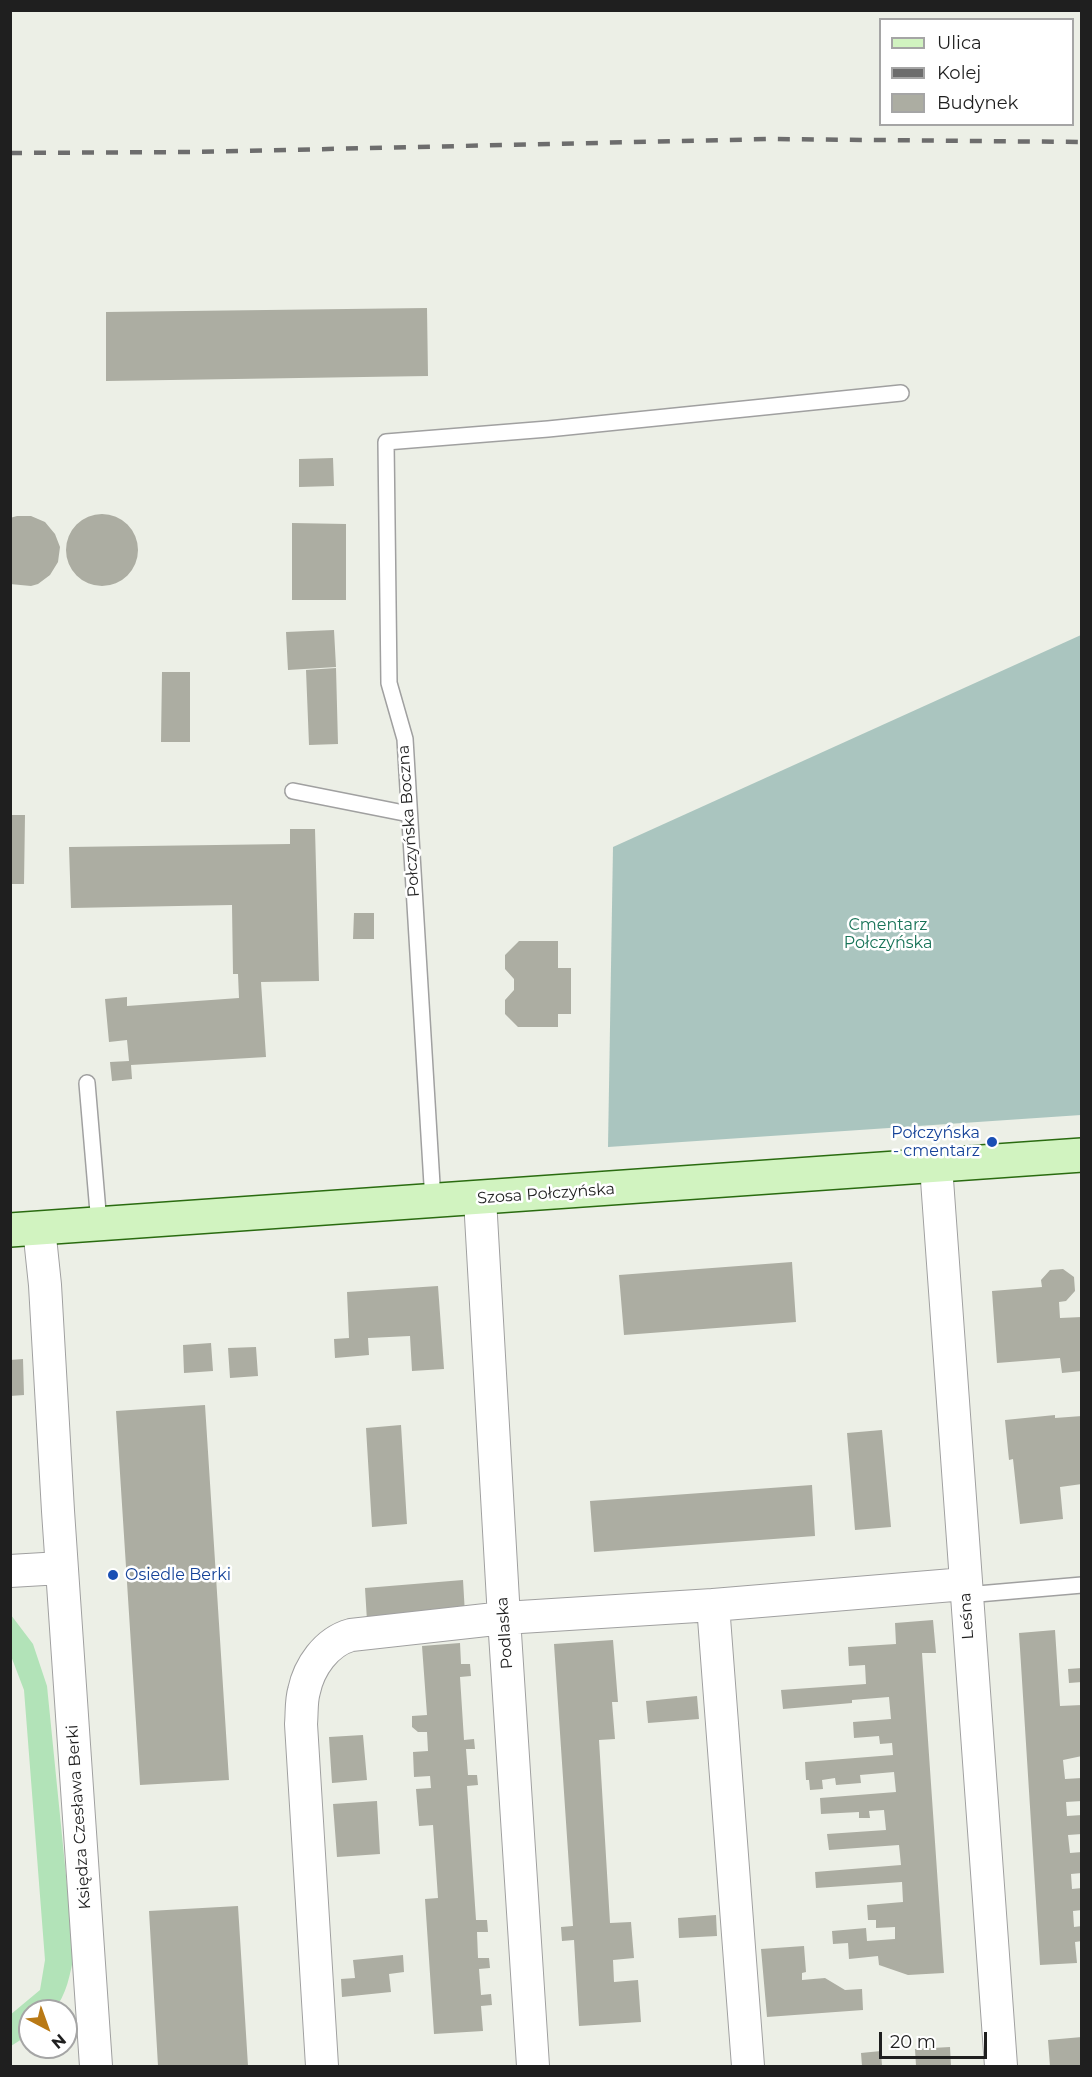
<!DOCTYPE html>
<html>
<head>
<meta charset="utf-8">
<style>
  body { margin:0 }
  #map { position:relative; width:1092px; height:2077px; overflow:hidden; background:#ecefe6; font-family:Montserrat,sans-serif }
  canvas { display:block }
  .frame { position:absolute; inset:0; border:12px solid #1f1f1f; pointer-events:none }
  .legend { position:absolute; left:879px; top:18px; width:195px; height:108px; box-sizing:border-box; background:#fff; border:2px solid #a5a5a5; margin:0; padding:8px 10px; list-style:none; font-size:18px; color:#1f1f1f }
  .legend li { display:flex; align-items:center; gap:12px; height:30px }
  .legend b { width:30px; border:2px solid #a5a5a5 }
  .north { position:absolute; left:18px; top:1999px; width:60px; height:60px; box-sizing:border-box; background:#fff; border:2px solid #a5a5a5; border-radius:50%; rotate:139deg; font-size:16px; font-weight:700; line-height:24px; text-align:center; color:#1f1f1f }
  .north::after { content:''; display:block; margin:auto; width:21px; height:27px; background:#b97915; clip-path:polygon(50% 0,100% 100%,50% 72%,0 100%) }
  .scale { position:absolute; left:879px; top:2032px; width:108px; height:27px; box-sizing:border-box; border:3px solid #1f1f1f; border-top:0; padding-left:8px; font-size:18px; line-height:21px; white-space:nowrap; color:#1f1f1f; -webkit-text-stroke:4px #fff; paint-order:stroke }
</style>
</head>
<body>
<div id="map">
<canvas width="1092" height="2077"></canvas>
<div class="frame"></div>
<ul class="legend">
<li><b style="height:8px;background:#d1f3c0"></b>Ulica</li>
<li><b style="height:8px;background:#6d6d6d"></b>Kolej</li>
<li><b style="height:16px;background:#acada2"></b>Budynek</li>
</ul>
<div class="north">N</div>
<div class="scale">20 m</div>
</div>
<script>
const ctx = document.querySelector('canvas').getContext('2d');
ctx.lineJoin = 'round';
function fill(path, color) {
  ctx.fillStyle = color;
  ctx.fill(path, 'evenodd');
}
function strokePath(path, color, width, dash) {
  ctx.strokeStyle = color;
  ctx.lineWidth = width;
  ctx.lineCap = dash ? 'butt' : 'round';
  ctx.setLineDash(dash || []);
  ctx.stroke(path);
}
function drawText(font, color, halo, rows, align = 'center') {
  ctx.font = font + ' Montserrat,sans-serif';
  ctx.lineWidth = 5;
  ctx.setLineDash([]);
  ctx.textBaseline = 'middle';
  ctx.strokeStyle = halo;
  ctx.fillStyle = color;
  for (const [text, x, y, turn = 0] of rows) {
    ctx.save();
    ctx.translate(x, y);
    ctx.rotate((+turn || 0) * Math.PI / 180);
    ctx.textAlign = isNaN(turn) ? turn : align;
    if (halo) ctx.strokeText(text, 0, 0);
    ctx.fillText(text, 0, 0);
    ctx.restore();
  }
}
fill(new Path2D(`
  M11 1615 33 1644 47 1686 74 1955C70 1974 67 1995 53 2011H30V2034L11 2046 10 2015 40 1990 45 1960 24 1690 11 1656Z`), '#b2e3b8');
fill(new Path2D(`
  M1081 635V1115L608 1147 613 847Z`), '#aac5bf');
fill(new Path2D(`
  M427 308 428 376 106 381V312Z
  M333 458 334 486 299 487V459Z
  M66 550a36 36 0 1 1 72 0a36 36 0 1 1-72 0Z
  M17 516H31L45 522 55 534 60 547 58 562 50 575 38 584 31 586 10 584V518Z
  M292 523 346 524V600H292Z
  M334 630 336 667 288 670 286 632Z
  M336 668 338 744 309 745 306 670Z
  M162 672H190V742H161Z
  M10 815H25L24 884H10Z
  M290 829H315L319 981 261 982 266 1057 131 1065 132 1079 112 1081 110 1062 129 1061 127 1040 109 1042 105 999 127 997V1006L239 998 238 974H233L232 905 71 908 69 847 290 844Z
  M354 913H374V939H353Z
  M519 941H558V968H571V1014H558V1027H518L505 1014V1000L514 990V979L505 969V955Z
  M792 1262 796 1322 624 1335 619 1275Z
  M1063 1269 1074 1277 1075 1291 1066 1301 1059 1302 1060 1318 1082 1317V1371L1062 1373 1060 1358 997 1363 992 1291 1042 1287 1041 1280 1050 1270Z
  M438 1286 444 1369 412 1371 410 1336 368 1338 369 1355 335 1358 334 1339 349 1338 347 1292Z
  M211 1343 213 1371 184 1373 183 1345Z
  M256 1347 258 1376 230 1378 228 1348Z
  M23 1359 24 1395 10 1396V1360Z
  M205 1405 229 1780 140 1785 116 1411Z
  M1055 1415V1418L1082 1416V1484L1060 1487 1063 1519 1020 1524 1013 1459 1009 1460 1005 1420Z
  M401 1425 407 1524 372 1527 366 1428Z
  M882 1430 891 1527 855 1530 847 1433Z
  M812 1485 815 1536 594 1552 590 1501Z
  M463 1580 465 1614 367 1621 365 1588Z
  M933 1620 936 1653H922L944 1973 908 1975 879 1965 878 1956 849 1959 848 1943 833 1944 832 1931 866 1928 867 1941 895 1939V1927L876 1928V1920H868L867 1905 903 1902 902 1882 816 1888 815 1872 901 1865 899 1845 829 1850 827 1834 886 1830 884 1810 869 1811 870 1818H859V1812L821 1814 820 1798 896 1792 894 1772 860 1775 861 1783 836 1785 835 1778 822 1780 823 1789 810 1790 809 1780H806L805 1762 893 1755 892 1743 880 1744 879 1736 854 1738 853 1722 891 1719 889 1697 852 1700V1703L783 1709 781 1690 866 1684 865 1665 849 1666 848 1647 896 1644 895 1623Z
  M1055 1630 1060 1706 1082 1705V1756L1063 1760 1065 1779 1082 1778V1801L1066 1802 1067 1816 1082 1815V1834L1068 1835 1070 1853 1082 1852V1873L1071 1874 1072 1889 1082 1888V1910L1073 1911 1074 1927 1082 1926V1941L1075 1942 1077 1963 1040 1965 1019 1633Z
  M613 1640 618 1702H612L615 1739 599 1740 610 1923 631 1922 634 1958 613 1960 614 1982 638 1980 641 2022 579 2026 574 1940 562 1941 561 1927 573 1926 554 1644Z
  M460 1643 461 1664H470L471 1676 460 1677 464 1740 474 1739 475 1749H466L468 1775H477L478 1785 467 1786 476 1920H487L488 1932H477L478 1958H489L490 1968 479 1969 481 1995 491 1994 492 2005 481 2006 483 2031 434 2034 425 1899 438 1898 433 1825 419 1826 416 1789 431 1788 430 1776 414 1777 413 1752 428 1751 427 1732H418L412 1727V1716L427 1715 422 1646Z
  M1082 1668V1682L1069 1683 1068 1669Z
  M697 1696 699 1719 648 1723 646 1701Z
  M363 1735 367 1780 332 1783 329 1737Z
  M377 1801 380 1854 337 1857 333 1804Z
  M238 1906 248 2066H158L149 1911Z
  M716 1915 717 1936 679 1938 678 1918Z
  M804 1946 806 1972 802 1973V1980L825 1978 845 1990 862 1989 863 2010 767 2017 761 1949Z
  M403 1955 404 1972 389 1974 391 1992 342 1997 341 1979 355 1978 353 1960Z
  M1082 2037V2066H1050L1048 2040Z
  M950 2047 951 2066H916L915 2049Z
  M881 2051 882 2066H862L861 2053Z`), '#acada2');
const lane = new Path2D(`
  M293 791 409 814
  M87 1083 99 1224
  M433 1201 405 739 389 683 386 442 548 429 901 393
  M966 1595 1082 1585`);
const street = new Path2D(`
  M936 1166 1001 2066
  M480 1199 504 1618 533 2066
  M39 1228 45 1285 58 1511 96 2066
  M10 1571 61 1568
  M713 1605 748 2066
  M322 2066 301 1724C302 1713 301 1701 304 1691 309 1667 326 1642 351 1635L504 1618 713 1605 965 1584`);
const secondary = new Path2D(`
  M10 1230 1082 1155`);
strokePath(lane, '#a0a0a0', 18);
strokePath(street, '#a0a0a0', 34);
strokePath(secondary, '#2a6b10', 36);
strokePath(lane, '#fff', 15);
strokePath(street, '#fff', 32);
strokePath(secondary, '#d1f3c0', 33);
strokePath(new Path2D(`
  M10 153 195 152 770 139 1082 142`), '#6d6d6d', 4.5, [12, 12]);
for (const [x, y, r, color] of [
  [992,1142,6,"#1a4fb4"],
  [113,1575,6,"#1a4fb4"]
]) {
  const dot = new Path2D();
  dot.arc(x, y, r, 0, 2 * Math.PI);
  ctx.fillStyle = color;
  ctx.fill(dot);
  strokePath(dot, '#fff', 2);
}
drawText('16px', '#1f1f1f', '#fff', [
  ["Połczyńska Boczna",409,821,-94],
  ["Szosa Połczyńska",546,1194,-4],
  ["Leśna",967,1616,-94],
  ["Podlaska",505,1633,-94],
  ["Księdza Czesława Berki",79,1817,-94]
]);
drawText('16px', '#177357', '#fff', [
  ["Cmentarz",888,925],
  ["Połczyńska",888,943]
]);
drawText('16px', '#164399', '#fff', [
  ["Połczyńska",980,1133],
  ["- cmentarz",980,1151],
  ["Osiedle Berki",125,1575,"left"]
], 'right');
</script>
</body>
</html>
